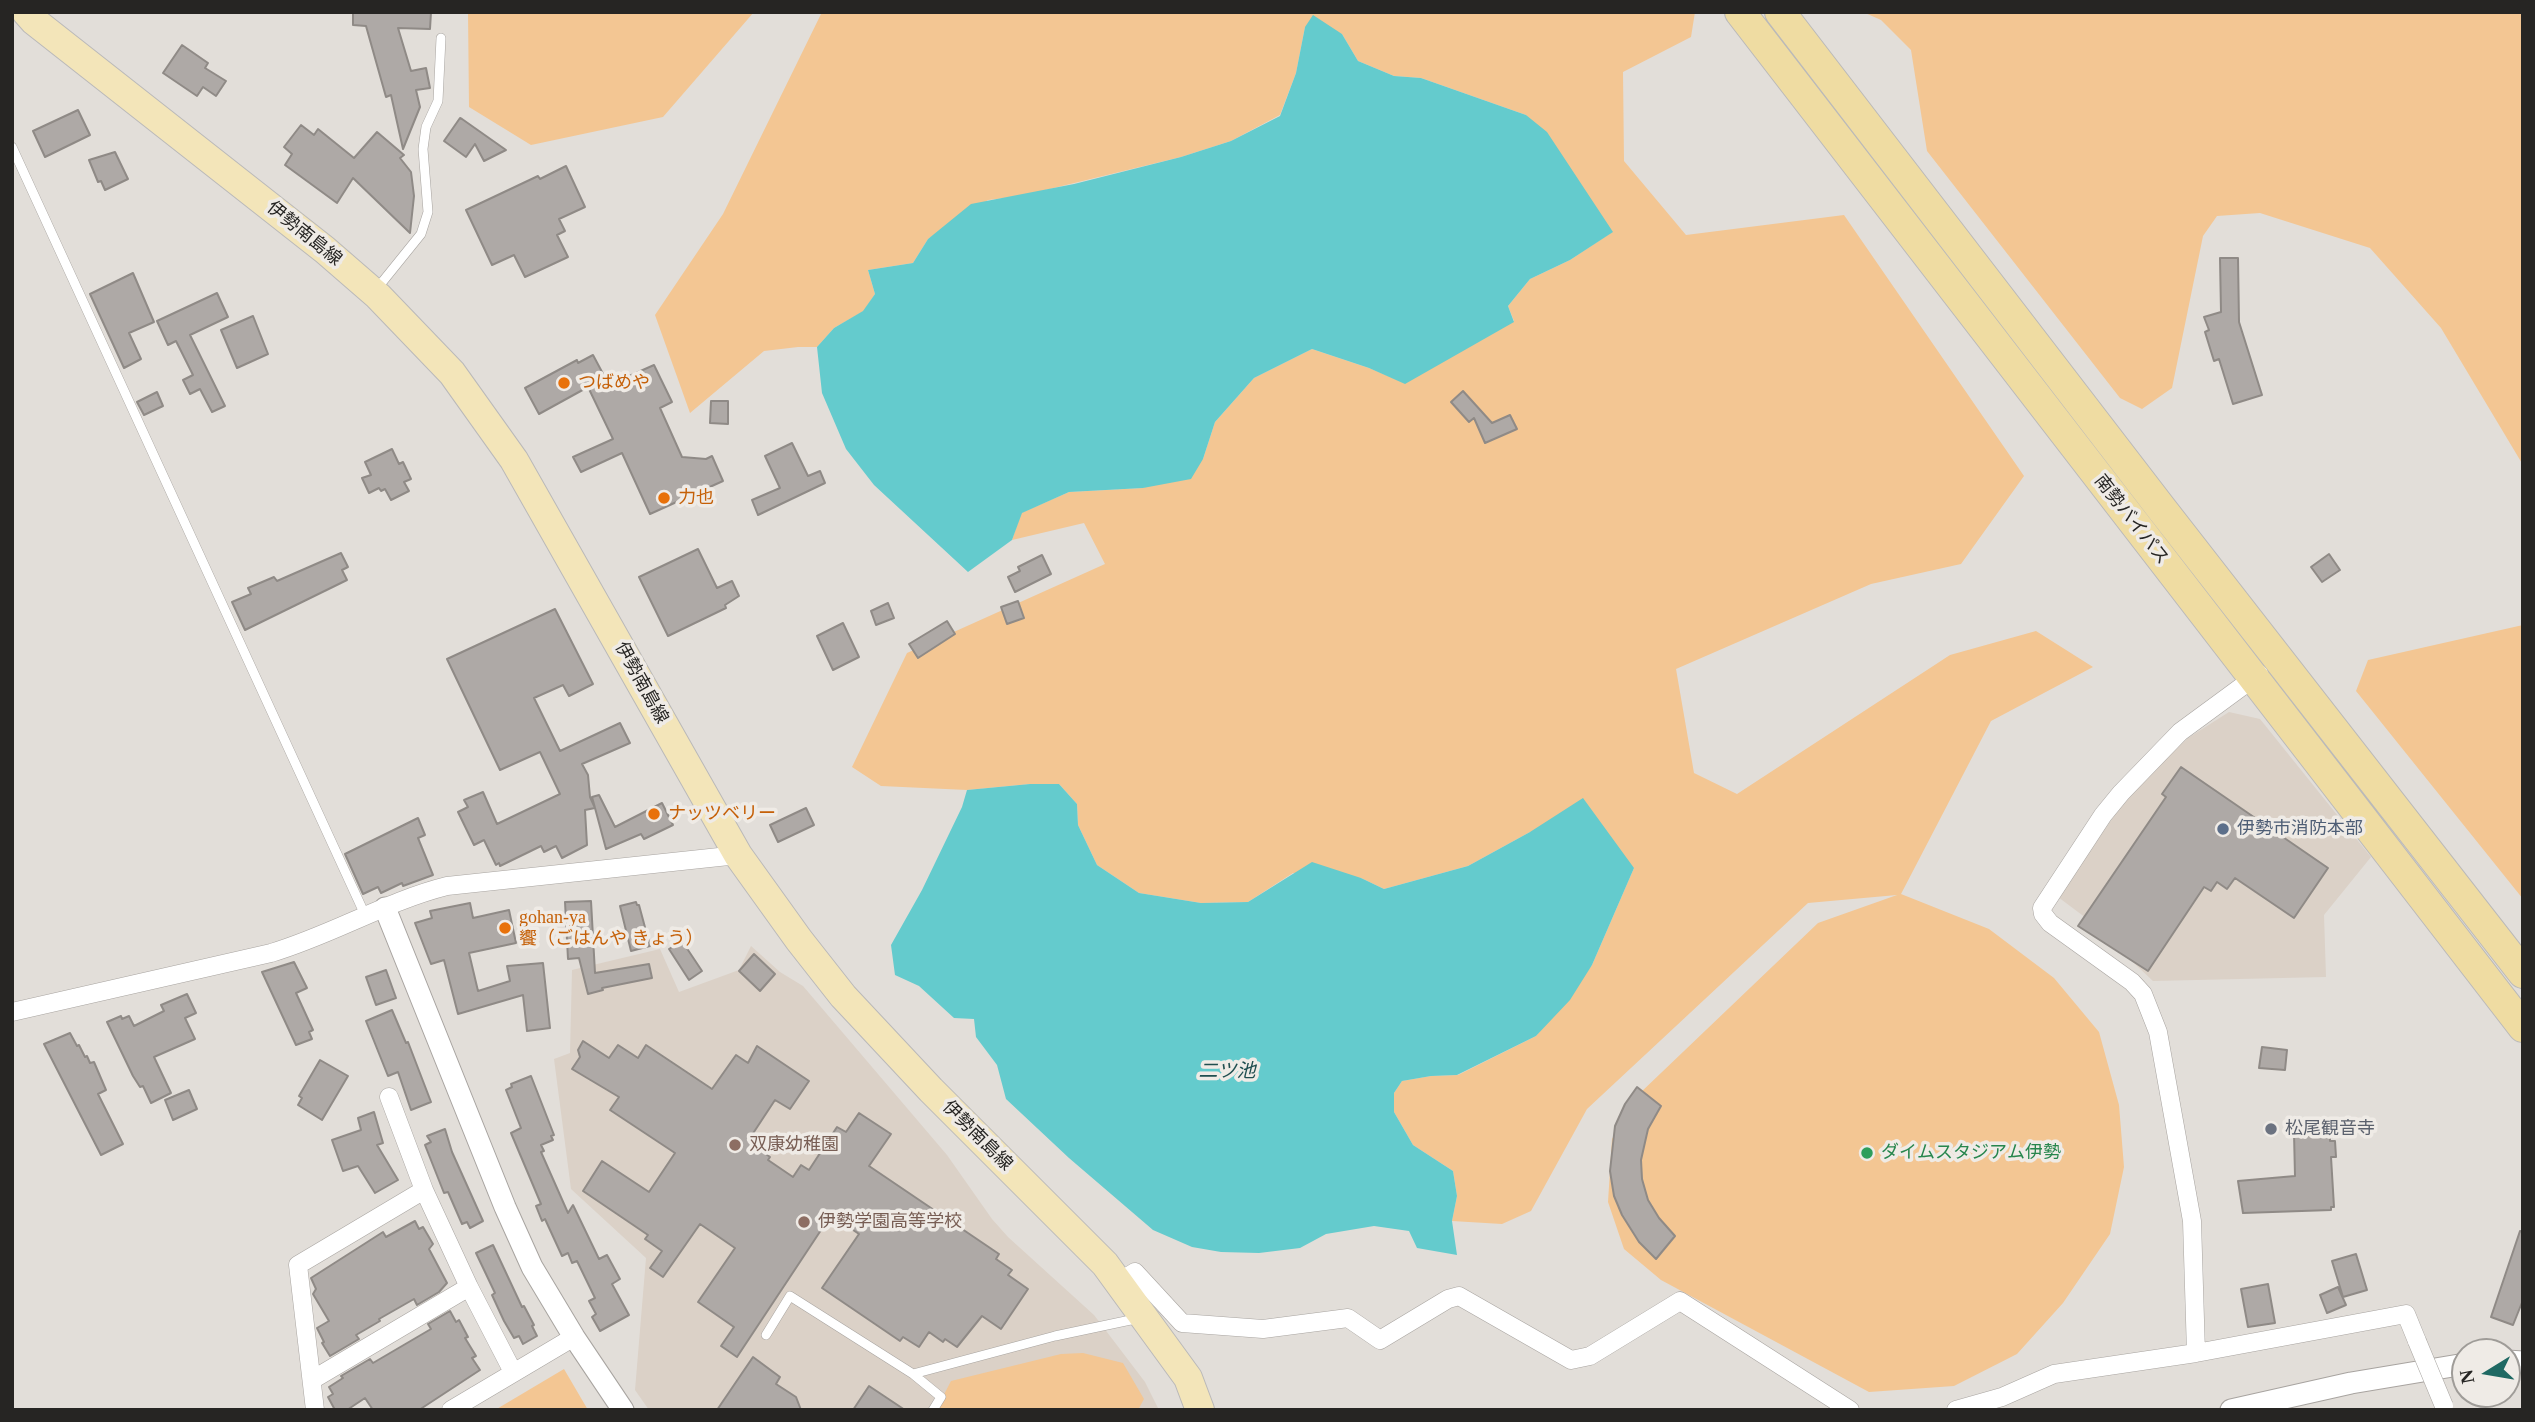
<!DOCTYPE html>
<html>
<head>
<meta charset="utf-8">
<style>
  body { margin:0 }
  #map { position:relative; width:2535px; height:1422px; overflow:hidden; background:#e2ded9; font-family:"Times New Roman",serif }
  canvas { display:block }
  .frame { position:absolute; inset:0; border:14px solid #262523; pointer-events:none }
  .north { position:absolute; left:2451px; top:1338px; width:70px; height:70px; box-sizing:border-box; background:#efebe6; border:2px solid #9f9c98; border-radius:50%; rotate:259deg; font-size:19px; font-weight:700; line-height:28px; text-align:center; color:#262523 }
  .north::after { content:''; display:block; margin:auto; width:24px; height:32px; background:#1f6963; clip-path:polygon(50% 0,100% 100%,50% 72%,0 100%) }
</style>
</head>
<body>
<div id="map">
<canvas width="2535" height="1422"></canvas>
<div class="frame"></div>
<div class="north">N</div>
</div>
<script>
const ctx = document.querySelector('canvas').getContext('2d');
ctx.lineJoin = 'round';
function fill(path, color) {
  ctx.fillStyle = color;
  ctx.fill(path, 'evenodd');
}
function strokePath(path, color, width, dash) {
  ctx.strokeStyle = color;
  ctx.lineWidth = width;
  ctx.lineCap = dash ? 'butt' : 'round';
  ctx.setLineDash(dash || []);
  ctx.stroke(path);
}
function drawText(font, color, halo, rows, align = 'center') {
  ctx.font = font + ' "Times New Roman","Noto Sans JP",serif';
  ctx.lineWidth = 7;
  ctx.setLineDash([]);
  ctx.textBaseline = 'middle';
  ctx.strokeStyle = halo;
  ctx.fillStyle = color;
  for (const [text, x, y, turn = 0] of rows) {
    ctx.save();
    ctx.translate(x, y);
    ctx.rotate((+turn || 0) * Math.PI / 180);
    ctx.textAlign = isNaN(turn) ? turn : align;
    if (halo) ctx.strokeText(text, 0, 0);
    ctx.fillText(text, 0, 0);
    ctx.restore();
  }
}
fill(new Path2D(`
  M2229 712 2260 719 2371 857 2324 915 2326 977 2153 981 2086 918 2058 897 2132 790 2188 738Z
  M751 946 780 972 803 986 947 1155 992 1219 1008 1237 1094 1315 1145 1382 1159 1410H649L635 1390 646 1258 571 1189 554 1059 570 1053 572 970 660 949 679 992 739 970Z`), '#dbd1c7');
fill(new Path2D(`
  M468 12H754L663 117 531 145 469 107Z
  M822 12H1695L1691 37 1623 72 1624 161 1686 235 1844 215 2024 476 1961 564 1871 584 1676 669 1694 773 1737 794 1950 655 2036 631 2093 667 1991 721 1901 894 1989 929 2054 978 2099 1032 2119 1105 2124 1167 2110 1234 2063 1303 2017 1354 1954 1386 1869 1392 1661 1280 1624 1249 1608 1202 1612 1139 1639 1094 1818 923 1897 895 1808 903 1587 1109 1531 1211 1502 1224 1452 1221 1457 1196 1453 1171 1413 1145 1394 1112V1093L1402 1081 1431 1076 1458 1075 1536 1036 1592 965 1634 868 1530 832 1468 866 1384 889 1361 878 1293 873 1248 902 1201 903 1139 893 1097 865 1078 825 1077 804 1059 784H1030L967 790 881 786 852 767 907 653 1105 564 1084 523 1012 540 1021 513 1069 492 1143 488 1203 459 1215 422 1254 378 1312 349 1369 368 1405 383 1514 321 1508 306 1530 279 1570 260 1612 232 1526 115 1421 78 1394 76 1358 61 1342 34 1305 27 1296 73 1280 115 1231 141 1181 157 1021 196 988 200 928 239 913 263 868 270 875 294 864 311 834 328 817 347H798L764 351 690 413 655 315 723 214Z
  M1863 12H2523V465L2441 328 2370 248 2260 213 2217 216 2203 236 2172 388 2142 409 2120 398 1927 151 1911 50 1881 20Z
  M2523 625V899L2356 691 2368 660Z
  M1083 1353 1123 1363 1144 1399 1138 1410H936L951 1381 1061 1354Z
  M564 1369 588 1410H495Z`), '#f3c693');
fill(new Path2D(`
  M1313 15 1342 34 1358 61 1394 76 1421 78 1526 115 1547 132 1613 232 1570 260 1530 279 1508 306 1514 322 1405 384 1369 368 1312 349 1254 378 1215 422 1203 459 1191 479 1143 488 1069 492 1022 513 1012 540 968 572 874 485 846 449 822 393 817 347 834 328 863 311 875 294 868 270 913 263 928 239 971 204 1074 184 1181 157 1231 141 1280 116 1296 73 1305 27Z
  M1030 784H1059L1077 804 1078 825 1097 865 1139 893 1201 903 1248 902 1312 862 1361 878 1384 889 1468 866 1530 832 1583 798 1634 868 1592 965 1570 1000 1536 1036 1457 1075 1431 1076 1402 1081 1394 1093V1112L1413 1145 1453 1171 1457 1196 1452 1221 1457 1255 1417 1248 1409 1231 1374 1226 1326 1234 1300 1248 1259 1253 1221 1252 1192 1247 1153 1230 1069 1158 1006 1099 997 1065 976 1037 974 1019 954 1018 919 986 895 975 891 945 922 890 962 807 967 790Z`), '#64cbcd');
const building = new Path2D(`
  M353 12H431L430 29 398 28 411 71 426 68 430 88 416 90 420 107 403 149 391 95 386 97 366 26 353 25Z
  M182 45 208 63 205 68 226 81 216 96 203 87 197 96 163 73Z
  M78 110 90 135 45 157 33 131Z
  M460 118 462 119 506 150 484 161 475 144 466 157 444 141Z
  M301 125 314 135 318 129 354 158 377 132 404 155 400 158 411 172 414 196 410 233 353 178 337 203 285 165 292 154 284 147Z
  M115 152 128 179 105 190 101 181 98 182 89 160Z
  M566 166 585 207 559 219 565 231 557 235 568 257 525 277 514 255 492 265 466 210 538 176 540 179Z
  M2220 258H2238L2239 322 2262 395 2233 404 2219 359 2214 361 2205 332 2209 330 2204 317 2221 312Z
  M133 273 154 322 129 333 141 359 124 368 90 294Z
  M217 293 228 317 190 335 225 406 212 412 200 389 190 394 183 380 193 375 176 341 168 345 157 321Z
  M253 316 268 354 237 368 221 330Z
  M593 355 609 385 654 365 672 402 660 408 682 457 706 459 712 456 723 481 650 514 622 453 581 472 573 457 613 439 588 387 539 414 525 388 577 360 578 363Z
  M1463 391 1492 423 1510 415 1517 429 1485 443 1474 418 1469 422 1451 402Z
  M157 392 163 406 144 415 137 402Z
  M711 401H728V424L710 423Z
  M792 443 808 476 820 471 825 483 758 515 752 500 780 488 765 456Z
  M392 449 399 464 403 462 411 479 404 482 409 491 391 500 385 489 381 491 379 488 369 493 362 478 371 475 365 462Z
  M698 549 717 588 732 581 739 596 725 605 726 608 668 636 639 577Z
  M341 553 348 567 342 570 347 580 245 630 232 602 251 594 248 588 274 577 277 581Z
  M2329 554 2340 570 2322 582 2311 567Z
  M1042 555 1051 574 1015 592 1008 577 1020 571 1018 567Z
  M1018 601 1024 618 1007 624 1001 607Z
  M888 603 894 618 876 625 871 611Z
  M555 609 593 684 569 696 563 685 534 698 560 751 620 723 630 743 582 764 588 775 590 797 595 808 592 797 599 795 615 827 662 803 673 825 644 839 641 834 606 849 595 808 585 810 587 845 562 858 556 846 544 852 541 846 500 866 499 863 496 865 484 840 474 845 458 812 468 807 464 800 483 792 497 824 560 794 540 752 500 770 447 659Z
  M947 621 955 634 918 658 909 644Z
  M843 623 859 657 833 670 817 636Z
  M2181 767 2328 868 2294 918 2235 878 2227 889 2217 882 2211 891 2204 887 2148 971 2078 926 2166 797 2162 794Z
  M806 808 814 825 778 842 770 825Z
  M418 818 425 835 418 838 433 875 403 886 402 883 381 893 378 887 363 894 345 854Z
  M591 901 595 973 649 964 652 978 602 988 603 990 588 994 579 958 568 959 565 902Z
  M636 902 637 905H639L650 946 631 951 620 906Z
  M470 903 473 918 509 910 516 943 469 953 478 991 510 981 507 966 543 963 550 1028 527 1031 523 995 458 1014 444 960 431 964 415 923 432 918 430 911Z
  M682 941 702 971 689 980 669 949Z
  M754 954 775 974 760 991 739 971Z
  M294 962 307 988 296 993 313 1030 309 1032 312 1039 296 1045 262 972Z
  M386 970 396 998 376 1005 366 977Z
  M187 994 196 1013 185 1018 195 1039 154 1057 171 1093 151 1103 143 1086 140 1087 133 1076 107 1022 121 1016 122 1019 129 1016 134 1026 164 1011 161 1005Z
  M392 1010 406 1043 408 1042 431 1102 411 1110 398 1072 388 1076 366 1021Z
  M70 1033 77 1046 79 1045 85 1057 87 1056 90 1063 94 1062 106 1090 98 1094 123 1144 101 1155 44 1044Z
  M583 1041 609 1058 618 1045 638 1058 646 1045 712 1089 736 1055 748 1063 757 1046 809 1081 790 1109 775 1100 748 1141 770 1157 768 1160 793 1177 801 1165 809 1170 837 1127 846 1132 859 1113 891 1134 869 1166 999 1254 996 1259 1012 1270 1008 1275 1028 1289 1001 1329 982 1316 957 1347 945 1339 943 1342 929 1332 919 1347 903 1337 900 1341 822 1288 859 1234 831 1215 737 1357 721 1346 734 1327 698 1302 735 1248 700 1224 663 1277 650 1268 662 1251 645 1239 648 1235 583 1191 602 1161 649 1192 675 1153 610 1110 619 1097 572 1069 580 1057 578 1050Z
  M2262 1047 2287 1050 2285 1070 2259 1068Z
  M320 1060 348 1076 322 1120 298 1105 302 1098 299 1096Z
  M531 1076 554 1135 551 1136 553 1140 541 1145 544 1151 541 1152 568 1213 573 1205 599 1259 607 1255 620 1279 612 1284 629 1315 600 1331 592 1317 596 1314 589 1301 595 1298 577 1261 572 1263 568 1253 562 1256 545 1219 542 1221 536 1206 541 1204 511 1133 521 1128 506 1090 512 1087 511 1084Z
  M1637 1087 1661 1106 1648 1129 1641 1160 1642 1179 1648 1200 1659 1218 1675 1236 1656 1259 1639 1242 1622 1215 1614 1196 1610 1171 1615 1126 1625 1104Z
  M189 1090 197 1109 173 1120 165 1100Z
  M374 1112 383 1143 377 1145 398 1180 375 1193 358 1166 343 1171 332 1140 361 1130 358 1118Z
  M445 1129 452 1152 483 1221 470 1228 467 1222 462 1224 448 1192 444 1193 425 1145 431 1142 427 1136Z
  M2330 1132V1141H2335L2336 1157H2331L2334 1207H2331V1210L2243 1213 2238 1181 2295 1176 2294 1133Z
  M415 1221 419 1229 423 1227 433 1244 429 1249 447 1283 439 1292 417 1305 414 1299 379 1319 380 1321 356 1335 359 1339 330 1356 322 1343 324 1342 317 1328 329 1321 313 1294 316 1289 311 1278 383 1232 386 1237Z
  M2520 1231 2523 1232V1300L2513 1325 2491 1317Z
  M493 1245 522 1307 524 1306 534 1325 532 1326 537 1336 523 1344 519 1336 514 1338 504 1321 492 1295 495 1293 476 1253Z
  M2356 1254 2367 1290 2343 1297 2332 1261Z
  M2268 1284 2275 1323 2248 1327 2241 1289Z
  M2338 1287 2346 1305 2327 1313 2320 1295Z
  M450 1311 456 1322 459 1320 468 1337 465 1338 476 1356 472 1358 480 1370 419 1410H373L365 1398 347 1410H335L328 1397 333 1394 329 1387 343 1378 341 1376 370 1359 373 1363 431 1329 428 1324Z
  M753 1357 780 1377 776 1384 796 1397 801 1410H717Z
  M869 1386 905 1410H853Z`);
fill(building, '#aea9a6');
strokePath(building, '#8f8a86', 2);
const service = new Path2D(`
  M12 147 366 917
  M375 291 421 234 428 212 423 149 426 127 438 101 441 38
  M766 1335 790 1296 913 1374
  M933 1410 941 1397 913 1374 1055 1336 1140 1318`);
const minor = new Path2D(`
  M12 1012 271 953C332 935 387 901 447 886L738 855
  M389 1097 424 1190
  M1119 1282 1135 1272 1182 1323 1263 1329 1348 1318 1380 1340 1448 1299 1459 1296 1571 1360 1590 1356 1680 1301 1850 1410
  M2196 1353 2192 1221 2158 1032 2143 994 2132 982 2050 923 2043 914 2042 908 2103 815 2121 793 2180 732 2259 674
  M312 1380 469 1287
  M315 1410 298 1265 424 1190 469 1287 513 1372
  M451 1410 574 1337
  M1956 1410 2002 1397 2054 1374 2196 1353 2406 1314 2417 1341`);
const tertiary = new Path2D(`
  M385 908 505 1207 532 1267 574 1337 623 1410
  M2507 1361 2523 1362
  M2231 1410 2351 1383 2465 1364`);
const primary = new Path2D(`
  M26 12 34 21 325 250 378 296 452 373 514 460 738 855 799 940 843 996 931 1090 1105 1264 1188 1378 1200 1410`);
const trunk = new Path2D(`
  M1740 12 2523 1027
  M1780 12 2161 508 2523 973`);
strokePath(service, '#a8a4a0', 10);
strokePath(minor, '#a8a4a0', 19);
strokePath(tertiary, '#a8a4a0', 23);
strokePath(primary, '#bab9b9', 30);
strokePath(trunk, '#bab9b9', 32);
strokePath(service, '#fff', 9);
strokePath(minor, '#fff', 18);
strokePath(tertiary, '#fff', 21);
strokePath(primary, '#f3e5b9', 28);
strokePath(trunk, '#efdca2', 30);
const minorBridge = new Path2D(`
  M2417 1341 2444 1406`);
strokePath(minorBridge, '#a8a4a0', 19, []);
strokePath(minorBridge, '#fff', 18);
for (const [x, y, r, color] of [
  [564,383,7,"#e8710a"],
  [664,498,7,"#e8710a"],
  [654,814,7,"#e8710a"],
  [2223,829,7,"#5c6f8a"],
  [505,928,7,"#e8710a"],
  [2271,1129,7,"#6b7280"],
  [735,1145,7,"#8d6e63"],
  [1867,1153,7,"#2e9e5b"],
  [804,1222,7,"#8d6e63"]
]) {
  const dot = new Path2D();
  dot.arc(x, y, r, 0, 2 * Math.PI);
  ctx.fillStyle = color;
  ctx.fill(dot);
  strokePath(dot, '#efebe6', 2.5);
}
drawText('18px', '#262523', '#efebe6', [
  ["伊勢南島線",304,234,39],
  ["南勢バイパス",2131,520,52],
  ["伊勢南島線",641,683,61],
  ["伊勢南島線",977,1136,45]
]);
drawText('18px', '#c56008', '#efebe6', [
  ["つばめや",578,383],
  ["力也",678,498],
  ["ナッツベリー",668,814],
  ["gohan-ya",519,918],
  ["饗（ごはんや きょう）",519,939]
], 'left');
drawText('18px', '#4e5e75', '#efebe6', [
  ["伊勢市消防本部",2237,829]
], 'left');
drawText('18px', '#5b616d', '#efebe6', [
  ["松尾観音寺",2285,1129]
], 'left');
drawText('18px', '#785e54', '#efebe6', [
  ["双康幼稚園",749,1145],
  ["伊勢学園高等学校",818,1222]
], 'left');
drawText('18px', '#27864d', '#efebe6', [
  ["ダイムスタジアム伊勢",1881,1153]
], 'left');
drawText('italic 19px', '#204f50', '#efebe6', [
  ["二ツ池",1227,1072]
]);
</script>
</body>
</html>
